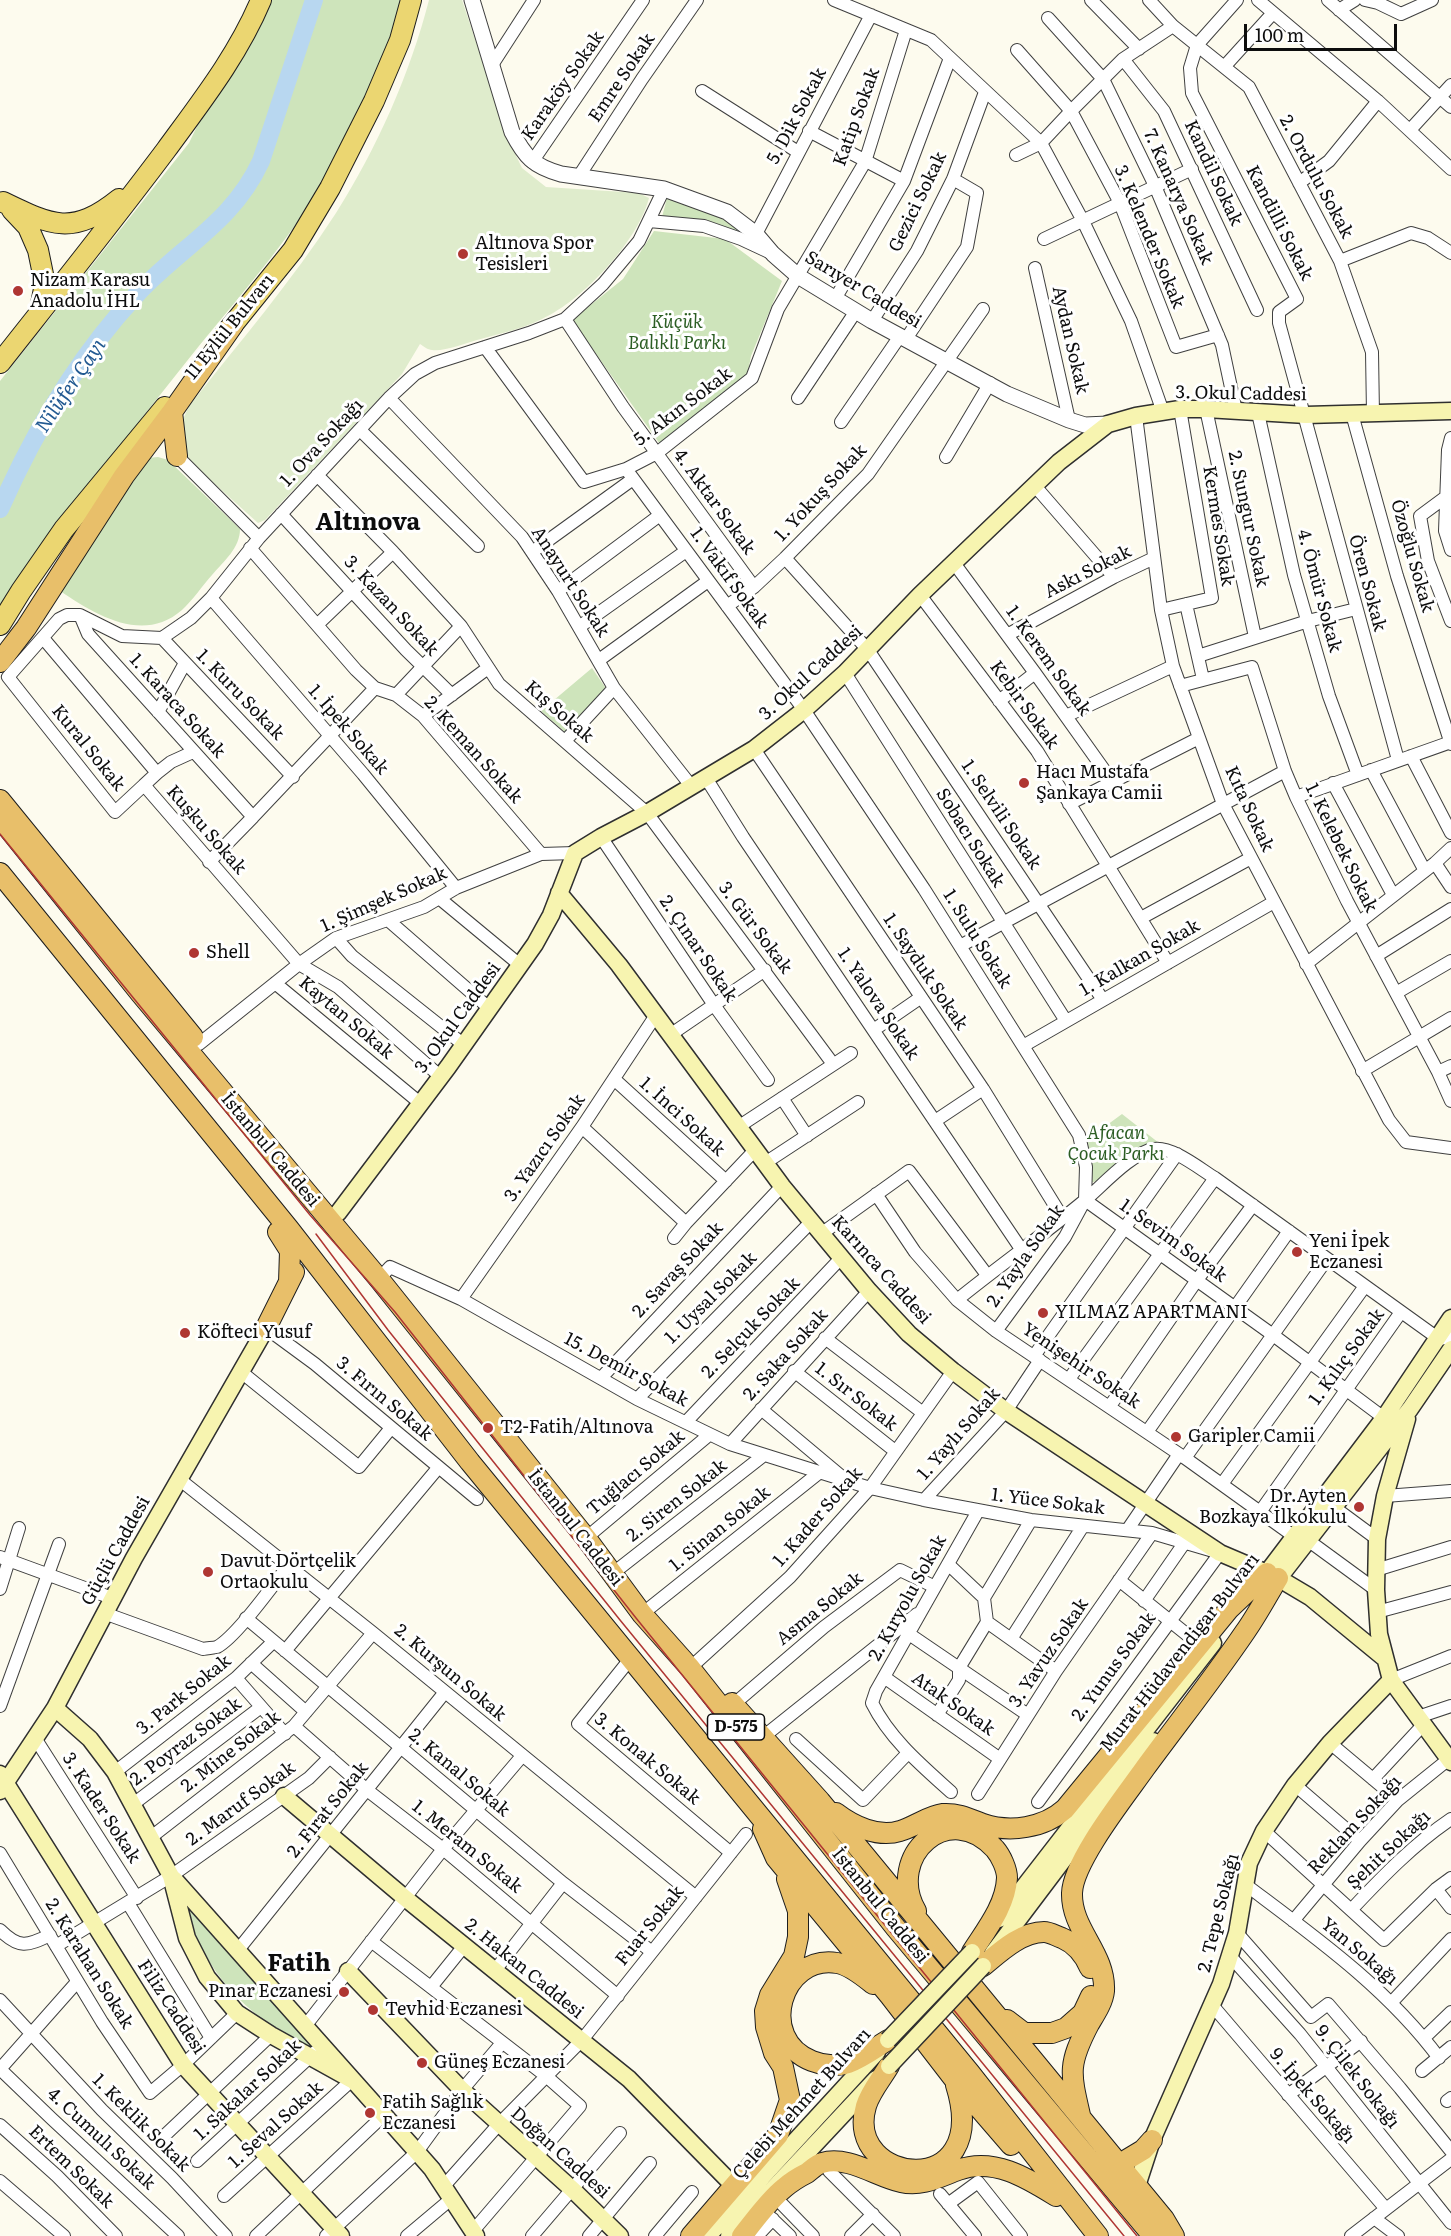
<!DOCTYPE html>
<html>
<head>
<meta charset="utf-8">
<style>
  body { margin:0 }
  #map { position:relative; width:1451px; height:2236px; overflow:hidden; background:#fdfbee; font-family:Literata,serif }
  canvas { display:block }
  .scale { position:absolute; left:1244px; top:24px; width:153px; height:27px; box-sizing:border-box; border:3px solid #0d0d0d; border-top:0; padding-left:8px; font-size:18px; line-height:21px; white-space:nowrap; color:#0d0d0d; -webkit-text-stroke:4px #fff; paint-order:stroke }
</style>
</head>
<body>
<div id="map">
<canvas width="1451" height="2236"></canvas>
<div class="scale">100 m</div>
</div>
<script>
const ctx = document.querySelector('canvas').getContext('2d');
ctx.lineJoin = 'round';
function fill(path, color) {
  ctx.fillStyle = color;
  ctx.fill(path, 'evenodd');
}
function strokePath(path, color, width, dash) {
  ctx.strokeStyle = color;
  ctx.lineWidth = width;
  ctx.lineCap = dash ? 'butt' : 'round';
  ctx.setLineDash(dash || []);
  ctx.stroke(path);
}
function drawText(font, color, halo, rows, align = 'center') {
  ctx.font = font + ' Literata,serif';
  ctx.lineWidth = 6;
  ctx.setLineDash([]);
  ctx.textBaseline = 'middle';
  ctx.strokeStyle = halo;
  ctx.fillStyle = color;
  for (const [text, x, y, turn = 0] of rows) {
    ctx.save();
    ctx.translate(x, y);
    ctx.rotate((+turn || 0) * Math.PI / 180);
    ctx.textAlign = isNaN(turn) ? turn : align;
    if (halo) ctx.strokeText(text, 0, 0);
    ctx.fillText(text, 0, 0);
    ctx.restore();
  }
}
fill(new Path2D(`
  M271 0H405C380 66 357 130 319 190 280 252 229 308 183 366 120 445 58 525 0 608V381L189 143 201 118 231 76Z
  M667 198 716 215 747 233 746 237 662 217Z
  M654 231 725 239 782 281 751 356 747 377 662 447 572 320 623 279Z
  M158 457 168 460 240 529C240 548 224 561 212 575 202 586 193 600 182 610 143 644 96 615 60 591L123 488 148 458Z
  M592 668 605 687 603 693 566 733 541 711Z
  M1122 1114 1159 1143 1094 1182H1089L1088 1139Z
  M183 1900 315 2047 309 2052C241 2007 208 1980 183 1900Z`), '#cee4bb');
fill(new Path2D(`
  M429 0H462L509 141 522 168 546 187 639 193 649 198C638 241 583 300 542 319 522 329 499 334 477 340 466 343 443 352 432 350 428 350 423 346 420 344L402 374 265 520 258 523 187 459 179 428 189 406C239 343 292 281 336 213 377 148 410 74 429 0Z`), '#dfeccc');
strokePath(new Path2D(`
  M0 509C34 432 79 356 137 294 182 246 233 222 261 161L314 0`), '#b8d7f0', 18);
const minor = new Path2D(`
  M834 0 931 40 1041 143 1083 221 1131 321 1163 412
  M1091 0 1139 49
  M1149 0 1173 26 1249 87 1340 261 1372 352 1373 414
  M1237 0 1197 45 1190 68 1192 93 1297 299 1279 312V323L1398 760
  M1258 0 1378 101 1451 169
  M1328 0 1451 107
  M1365 0 1378 3 1401 14 1432 0
  M1339 10 1355 0
  M1048 18 1103 79 1155 186 1222 345 1236 411
  M1017 50 1071 111 1120 203 1176 347 1218 335
  M1123 59 1164 111 1257 310
  M492 65 534 0
  M1224 67 1273 13
  M702 91 798 152
  M1410 130 1451 85
  M809 131 904 181
  M1016 155 1041 143 1071 111 1123 59 1173 26
  M532 162 643 0
  M579 176 642 79 697 0
  M1299 183 1329 161 1378 101
  M649 221 704 226 741 239 771 253
  M756 234 871 15
  M1044 239 1192 169
  M1340 261 1411 233 1428 238 1451 253
  M1035 268 1069 420
  M835 299 904 181 950 58
  M565 319 623 407 754 587
  M872 321 917 251 953 179 985 92
  M906 339 967 247 977 193 953 179
  M485 347 584 482 626 469 657 453 752 378 778 309 865 162 906 30
  M389 398 522 537 558 591 614 688 565 741
  M798 398 856 311
  M1206 409 1255 637
  M1258 413 1294 575 1329 696 1358 775
  M1352 414 1397 576 1451 744
  M1136 416 1161 610 1173 666 1223 804 1389 1120 1406 1142 1451 1148
  M841 422 900 336
  M360 430 478 546
  M1451 438 1448 450 1445 531 1451 550
  M177 456 259 538
  M946 457 990 383
  M626 469 804 710 924 889 1079 1135 1086 1167 1085 1200 1065 1237 996 1331
  M317 475 393 552 461 626 396 695
  M1035 486 1114 577
  M1447 496 1420 516 1428 561 1451 621
  M281 514 406 650 452 695
  M250 548 356 670 375 688 396 695 423 716 541 854
  M532 552 633 479
  M785 558 868 650 1103 1000
  M954 563 1035 673 1112 781
  M558 591 660 515
  M920 595 1037 751 1168 963
  M211 598 363 774 456 888
  M1186 604 1203 679
  M727 606 754 587 785 558 868 474 983 309
  M1161 610 1212 598 1180 409
  M80 615 88 634 253 817 209 862
  M317 625 393 552
  M461 626 499 684 647 813 833 1064
  M579 627 686 551
  M1007 635 1114 577 1154 558
  M43 638 157 773 144 785 299 964 338 987 441 1077
  M162 638 293 777
  M1198 656 1308 621 1356 609
  M599 660 708 581
  M845 673 1066 1021
  M1180 686 1252 667 1285 771 1296 797 1347 901 1438 1072 1451 1101
  M614 688 692 787
  M999 701 1035 673
  M158 712 185 663
  M423 716 488 668
  M1066 716 1173 666
  M754 749 983 1089 1062 1217
  M1411 756 1451 833
  M1371 770 1425 871
  M157 773 171 762 193 752
  M706 778 743 837 1021 1249
  M1333 783 1393 895
  M144 785 115 812 8 677 59 619 67 615H80L122 636 162 638 191 618 211 598 259 538 389 398 415 374 435 363 529 333 565 319 603 284 639 241 664 189
  M1296 797 1451 742
  M1069 804 1199 738
  M253 817 375 688
  M601 837 714 1005 768 1080
  M1435 863 1451 887
  M439 898 520 965
  M1141 918 1251 858
  M388 920 489 1008
  M336 938 352 956 464 1045
  M960 946 1285 771
  M1376 956 1451 909
  M1306 964 1435 863 1451 848
  M275 983 420 1103
  M1396 993 1451 961
  M875 1029 920 998
  M670 1035 765 970
  M199 1044 299 964 336 938 424 907 456 888 541 854 575 853
  M1023 1046 1274 902
  M1362 1071 1451 1018
  M1438 1072 1451 1066
  M614 1079 726 1181
  M782 1098 807 1136
  M935 1121 983 1089
  M582 1127 686 1223
  M738 1127 851 1053
  M765 1163 858 1102
  M876 1194 915 1252 957 1300 996 1331 1185 1458 1295 1537
  M1085 1200 1273 1335 1384 1418
  M821 1234 909 1171 987 1275
  M674 1238 686 1223 755 1150
  M379 1279 390 1267 461 1299 637 1399 730 1444 870 1488 924 1500 1031 1520 1152 1533 1220 1553 1038 1802
  M461 1299 582 1127 656 1015
  M957 1300C999 1266 1043 1235 1084 1201 1102 1186 1131 1153 1154 1149 1172 1146 1200 1169 1215 1178L1439 1339 1451 1337
  M266 1328 315 1364 477 1499
  M825 1338 923 1413
  M1034 1356 1177 1154
  M240 1371 359 1467 391 1428
  M794 1371 895 1451
  M601 1378 782 1186
  M1069 1379 1215 1178
  M637 1399 811 1222
  M1110 1406 1197 1280 1253 1205
  M761 1409 841 1476
  M686 1422 841 1258
  M1147 1432 1289 1231
  M730 1444 869 1291
  M1185 1458 1327 1259
  M179 1479 373 1633 696 1897
  M1222 1484 1365 1286
  M1385 1496 1451 1491
  M924 1500 1006 1411 1040 1360
  M1335 1508 1377 1539
  M1260 1512 1401 1312
  M1128 1529 1179 1454
  M586 1538 709 1435
  M1309 1541 1376 1590
  M0 1557 112 1598
  M948 1564 984 1598
  M1376 1570 1451 1547
  M612 1574 764 1455
  M1119 1580 1200 1645
  M0 1589 19 1528
  M1144 1601 1185 1542
  M1377 1612 1451 1592
  M104 1613 203 1649C208 1648 213 1648 217 1647 236 1637 273 1585 288 1566
  M642 1614 820 1472
  M246 1618 563 1883 652 1952
  M987 1622 1056 1671
  M909 1634 1028 1715
  M1011 1639 1083 1526
  M285 1651 438 1468
  M631 1658 578 1724 731 1853
  M251 1663 306 1712
  M690 1668 790 1577 870 1488 953 1371
  M884 1677 1000 1759
  M236 1678 285 1734
  M1391 1680 1451 1656
  M734 1704 824 1627 900 1570 935 1587
  M0 1706 59 1544
  M937 1715 959 1680V1668L987 1622 984 1598 1031 1520
  M1418 1717 1451 1706
  M294 1726 367 1790 443 1849 618 1996
  M763 1737 917 1614
  M35 1738 137 1898
  M796 1739 863 1800 908 1753
  M1330 1743 1398 1800
  M115 1772 236 1678 273 1642
  M1373 1779 1423 1725
  M1295 1785 1360 1841
  M951 1792C921 1765 890 1739 872 1703L876 1691 978 1511
  M978 1794 1056 1671 1152 1533
  M132 1805 261 1707
  M1264 1831 1384 1940 1436 1889 1451 1878
  M150 1838 294 1726 373 1633
  M0 1853 102 2022 150 2093 183 2065 237 2013
  M1246 1885C1315 1937 1387 1988 1439 2058
  M1436 1889 1451 1908
  M128 1903 211 2038
  M1352 1909C1383 1876 1414 1844 1451 1819
  M1293 1921 1360 1841 1398 1800 1449 1759
  M0 1930C19 1949 27 1946 50 1935
  M1237 1933 1311 2017 1328 2004 1400 2088 1451 2151
  M371 1941 546 2076 580 2106 473 2231
  M56 1946 171 1876 309 1778 330 1757
  M238 1950 445 1692
  M1230 1956 1300 2034 1451 2223
  M496 1969 563 1883
  M431 1987 464 1946
  M0 2000 102 2110 172 2178 226 2236
  M1391 2003 1451 1939
  M1212 2005 1386 2209
  M306 2025 443 1849 522 1756
  M1424 2038 1451 2012
  M0 2069 52 2119 178 2236
  M0 2069 77 1982
  M1422 2071 1451 2047
  M1288 2095 1361 2041
  M1447 2101 1451 2098
  M0 2125 57 2176 116 2236
  M163 2137 271 2035
  M197 2161 315 2052
  M829 2171 894 2236
  M0 2181 64 2236
  M443 2187 499 2124 582 2040 746 1834
  M940 2194 975 2236
  M224 2196 352 2080
  M778 2200 813 2236
  M948 2204 978 2182 1021 2236
  M765 2212 790 2236
  M1374 2218 1398 2236
  M256 2236 384 2115
  M326 2236 417 2152 462 2090 502 2043
  M407 2236 451 2199
  M532 2236 620 2133
  M589 2236 650 2163
  M655 2236 692 2192
  M757 2236 773 2219
  M851 2236 873 2214
  M1351 2236 1451 2159`);
const tertiary = new Path2D(`
  M472 0 512 132C525 157 533 166 561 174L664 189 727 212 756 234 773 254 798 276 872 321 1007 394 1069 420 1085 425 1108 424`);
const secondary = new Path2D(`
  M559 893 619 965 782 1186 869 1291 909 1334 953 1371 1006 1411 1220 1553 1267 1573
  M338 1213 448 1067 535 944 551 915 575 853 601 837 647 813 754 749 804 710 845 673 920 595 1059 462 1108 424 1136 416 1180 409H1206L1306 415 1451 411
  M1407 1419 1385 1496 1377 1539 1376 1590 1379 1634 1391 1680 1451 1762
  M1278 1578 1310 1597 1383 1657
  M1260 1582 1384 1418 1451 1318
  M1271 1588 1410 1409 1451 1349
  M55 1708 90 1739 115 1772 171 1876 187 1938 207 1977 237 2013 271 2035 352 2080
  M0 1774 183 2065 341 2236
  M0 1791 55 1708 134 1558 266 1328
  M284 1796 405 1898 629 2079 731 2183
  M174 1879 417 2152 432 2169 476 2236
  M999 1919 1213 1643
  M993 1953 1153 1741
  M348 1971 462 2090 573 2190 620 2236
  M1137 2186 1152 2140 1221 1984 1237 1933 1249 1863 1264 1831 1295 1785 1330 1743 1391 1680
  M708 2236 877 2052
  M729 2236 876 2079`);
const primary = new Path2D(`
  M3 202C52 226 73 236 119 199
  M12 210 28 227 38 250 45 284 40 309
  M222 338 293 250 330 188 374 101 400 40 411 0
  M0 363C56 292 112 222 166 150 201 102 238 55 261 0
  M0 625 21 591 64 529 165 407`);
const trunk = new Path2D(`
  M172 412 177 456
  M0 662 26 628 124 476 172 412 233 325
  M0 800 193 1037
  M0 818 140 993 379 1279 586 1538 642 1614 690 1668 895 1927 1153 2236
  M0 873 289 1229 470 1462 970 2073 1098 2236
  M278 1232 290 1251 289 1282
  M266 1328 294 1272
  M732 1703 820 1801 1164 2219 1174 2236
  M836 1813C853 1826 878 1838 900 1831 914 1827 928 1816 943 1814 958 1813 970 1819 983 1824 1010 1833 1044 1828 1065 1809L1229 1609 1267 1573
  M763 1829 776 1858 890 1996 954 2079 1011 2145
  M916 1911C885 1856 949 1798 995 1849 1001 1856 1007 1869 1007 1878 1006 1905 986 1930 972 1952
  M983 1966C1000 1952 1021 1932 1044 1932 1050 1932 1056 1936 1062 1938 1076 1944 1084 1954 1090 1968
  M873 1984C863 1976 850 1965 837 1963 781 1954 756 2039 812 2061 822 2065 837 2067 848 2063 862 2058 875 2048 888 2040
  M1007 2020 1024 2033H1052L1066 2028 1083 2013 1091 1996
  M889 2066C882 2078 870 2092 866 2106 843 2185 993 2204 956 2085
  M1080 2115C1070 2072 1068 2064 1089 2024 1095 2014 1103 2002 1104 1991 1106 1953 1071 1930 1072 1893 1073 1861 1126 1795 1145 1768 1178 1723 1213 1679 1245 1632 1257 1615 1267 1596 1278 1578
  M1118 2165 1143 2150 1152 2140
  M691 2236 778 2135 790 2100 783 2067 774 2053 766 2027 765 2011 770 1995 794 1956 798 1937V1911L787 1879
  M742 2236C755 2220 768 2201 784 2188 791 2182 799 2177 807 2173 811 2170 817 2164 822 2163 848 2155 877 2177 901 2182 922 2187 939 2177 958 2170 994 2157 1027 2178 1056 2196`);
strokePath(minor, '#404040', 14);
strokePath(tertiary, '#404040', 17);
strokePath(secondary, '#2f2f2f', 19);
strokePath(primary, '#1e1e1e', 22);
strokePath(trunk, '#1e1e1e', 22);
strokePath(minor, '#fff', 12);
strokePath(tertiary, '#fff', 15);
strokePath(secondary, '#f7f4b0', 16);
strokePath(primary, '#ebd671', 20);
strokePath(trunk, '#e8bf6a', 20);
strokePath(new Path2D(`
  M0 834 310 1215 395 1312 636 1618 1137 2236
  M316 1234 388 1330 620 1620 1124 2236`), '#af3633', 1.5);
const secondaryBridge = new Path2D(`
  M888 2040 972 1952
  M889 2066 983 1966`);
strokePath(secondaryBridge, '#2f2f2f', 19, []);
strokePath(secondaryBridge, '#f7f4b0', 16);
for (const [x, y, r, color] of [
  [463,254,6,"#af3633"],
  [18,291,6,"#af3633"],
  [1024,783,6,"#af3633"],
  [194,953,6,"#af3633"],
  [1297,1252,6,"#af3633"],
  [1043,1313,6,"#af3633"],
  [185,1333,6,"#af3633"],
  [488,1428,6,"#af3633"],
  [1176,1437,6,"#af3633"],
  [1359,1507,6,"#af3633"],
  [208,1572,6,"#af3633"],
  [344,1992,6,"#af3633"],
  [373,2010,6,"#af3633"],
  [422,2063,6,"#af3633"],
  [370,2113,6,"#af3633"]
]) {
  const dot = new Path2D();
  dot.arc(x, y, r, 0, 2 * Math.PI);
  ctx.fillStyle = color;
  ctx.fill(dot);
  strokePath(dot, '#fff', 2);
}
for (const [x, y, w] of [
  [736,1727,57]
]) {
  const box = new Path2D();
  box.roundRect(x - w / 2, y - 13, w, 26, 4.5);
  ctx.fillStyle = '#fff';
  ctx.fill(box);
  strokePath(box, '#0d0d0d', 1.5);
}
drawText('bold 16px', '#0d0d0d', null, [
  ["D-575",736,1727]
]);
drawText('18px', '#0d0d0d', '#fff', [
  ["Emre Sokak",622,78,-56],
  ["Karaköy Sokak",563,86,-55],
  ["5. Dik Sokak",797,116,-62],
  ["Katip Sokak",857,117,-70],
  ["Kandil Sokak",1213,173,65],
  ["2. Ordulu Sokak",1316,177,62],
  ["7. Kanarya Sokak",1178,197,66],
  ["Gezici Sokak",918,202,-64],
  ["Kandilli Sokak",1279,223,63],
  ["3. Kelender Sokak",1149,237,67],
  ["Sarıyer Caddesi",863,290,31],
  ["11 Eylül Bulvarı",230,327,-51],
  ["Aydan Sokak",1070,340,77],
  ["3. Okul Caddesi",1241,394,1],
  ["5. Akın Sokak",683,407,-37],
  ["1. Ova Sokağı",322,443,-47],
  ["1. Yokuş Sokak",821,493,-47],
  ["4. Aktar Sokak",714,502,54],
  ["2. Sungur Sokak",1248,519,78],
  ["Kermes Sokak",1218,526,81],
  ["Özoğlu Sokak",1412,556,74],
  ["Askı Sokak",1088,572,-27],
  ["1. Vakıf Sokak",729,578,54],
  ["Anayurt Sokak",570,582,57],
  ["Ören Sokak",1367,583,75],
  ["4. Ömür Sokak",1319,591,75],
  ["3. Kazan Sokak",391,606,47],
  ["1. Kerem Sokak",1048,661,54],
  ["3. Okul Caddesi",811,673,-42],
  ["1. Kuru Sokak",240,695,46],
  ["Kebir Sokak",1024,705,54],
  ["1. Karaca Sokak",177,706,48],
  ["Kış Sokak",559,712,41],
  ["1. İpek Sokak",348,730,49],
  ["Kural Sokak",88,748,51],
  ["2. Keman Sokak",473,750,48],
  ["Kıta Sokak",1249,809,65],
  ["1. Selvili Sokak",1001,815,56],
  ["Kuşku Sokak",206,830,49],
  ["Sobacı Sokak",970,838,58],
  ["1. Kelebek Sokak",1341,848,64],
  ["1. Şimşek Sokak",384,900,-24],
  ["3. Gür Sokak",755,928,53],
  ["1. Sulu Sokak",977,939,58],
  ["2. Çınar Sokak",698,949,56],
  ["1. Kalkan Sokak",1140,958,-30],
  ["1. Sayduk Sokak",925,972,56],
  ["1. Yalova Sokak",878,1004,56],
  ["Kaytan Sokak",346,1018,40],
  ["3. Okul Caddesi",458,1018,-54],
  ["1. İnci Sokak",682,1117,42],
  ["3. Yazıcı Sokak",545,1148,-55],
  ["İstanbul Caddesi",270,1150,50],
  ["1. Sevim Sokak",1173,1241,36],
  ["2. Yayla Sokak",1026,1256,-55],
  ["2. Savaş Sokak",678,1270,-47],
  ["Karınca Caddesi",881,1270,48],
  ["1. Uysal Sokak",711,1298,-45],
  ["2. Selçuk Sokak",751,1328,-46],
  ["2. Saka Sokak",786,1355,-48],
  ["1. Kılıç Sokak",1347,1357,-54],
  ["Yenişehir Sokak",1081,1366,34],
  ["15. Demir Sokak",626,1370,28],
  ["1. Sır Sokak",856,1397,38],
  ["3. Fırın Sokak",384,1399,40],
  ["1. Yaylı Sokak",959,1434,-49],
  ["Tuğlacı Sokak",636,1473,-40],
  ["2. Siren Sokak",677,1501,-38],
  ["1. Yüce Sokak",1048,1502,7],
  ["1. Kader Sokak",818,1517,-49],
  ["İstanbul Caddesi",575,1528,52],
  ["1. Sinan Sokak",720,1529,-39],
  ["Güçlü Caddesi",116,1551,-61],
  ["2. Kıryolu Sokak",908,1598,-61],
  ["Asma Sokak",820,1609,-39],
  ["3. Yavuz Sokak",1049,1653,-56],
  ["Murat Hüdavendigar Bulvarı",1180,1653,-52],
  ["2. Yunus Sokak",1114,1667,-54],
  ["2. Kurşun Sokak",450,1673,40],
  ["3. Park Sokak",184,1695,-39],
  ["Atak Sokak",953,1704,35],
  ["2. Poyraz Sokak",186,1742,-37],
  ["2. Mine Sokak",231,1752,-38],
  ["3. Konak Sokak",647,1759,40],
  ["2. Kanal Sokak",459,1773,40],
  ["2. Maruf Sokak",241,1804,-36],
  ["3. Kader Sokak",101,1808,57],
  ["2. Fırat Sokak",328,1810,-51],
  ["Reklam Sokağı",1355,1825,-47],
  ["1. Meram Sokak",467,1847,39],
  ["Şehit Sokağı",1389,1850,-43],
  ["İstanbul Caddesi",880,1906,51],
  ["2. Tepe Sokağı",1219,1913,-76],
  ["Fuar Sokak",650,1926,-51],
  ["Yan Sokağı",1359,1952,40],
  ["2. Karahan Sokak",89,1964,58],
  ["2. Hakan Caddesi",524,1969,39],
  ["Filiz Caddesi",171,2007,57],
  ["9. Çilek Sokağı",1357,2077,52],
  ["1. Sakalar Sokak",248,2090,-43],
  ["9. İpek Sokağı",1312,2096,49],
  ["Çelebi Mehmet Bulvarı",802,2104,-48],
  ["1. Keklik Sokak",141,2123,45],
  ["1. Seval Sokak",276,2125,-42],
  ["4. Cumulı Sokak",101,2139,43],
  ["Doğan Caddesi",560,2153,42],
  ["Ertem Sokak",71,2167,44]
]);
drawText('18px', '#0d0d0d', '#fff', [
  ["Altınova Spor",475,244],
  ["Tesisleri",475,265],
  ["Nizam Karasu",30,281],
  ["Anadolu İHL",30,302],
  ["Hacı Mustafa",1036,773],
  ["Şankaya Camii",1036,794],
  ["Shell",206,953],
  ["Yeni İpek",1309,1242],
  ["Eczanesi",1309,1263],
  ["YILMAZ APARTMANI",1055,1313],
  ["Köfteci Yusuf",197,1333],
  ["T2-Fatih/Altınova",500,1428],
  ["Garipler Camii",1188,1437],
  ["Dr.Ayten",1347,1497,"right"],
  ["Bozkaya İlkokulu",1347,1518,"right"],
  ["Davut Dörtçelik",220,1562],
  ["Ortaokulu",220,1583],
  ["Pınar Eczanesi",332,1992,"right"],
  ["Tevhid Eczanesi",385,2010],
  ["Güneş Eczanesi",434,2063],
  ["Fatih Sağlık",382,2103],
  ["Eczanesi",382,2124]
], 'left');
drawText('italic 18px', '#2c5e24', '#fff', [
  ["Küçük",677,323],
  ["Balıklı Parkı",677,344],
  ["Afacan",1116,1134],
  ["Çocuk Parkı",1116,1155]
]);
drawText('italic 20px', '#235a92', '#fff', [
  ["Nilüfer Çayı",71,386,-56]
]);
drawText('bold 24px', '#0d0d0d', '#fff', [
  ["Altınova",368,523],
  ["Fatih",299,1964]
]);
</script>
</body>
</html>
